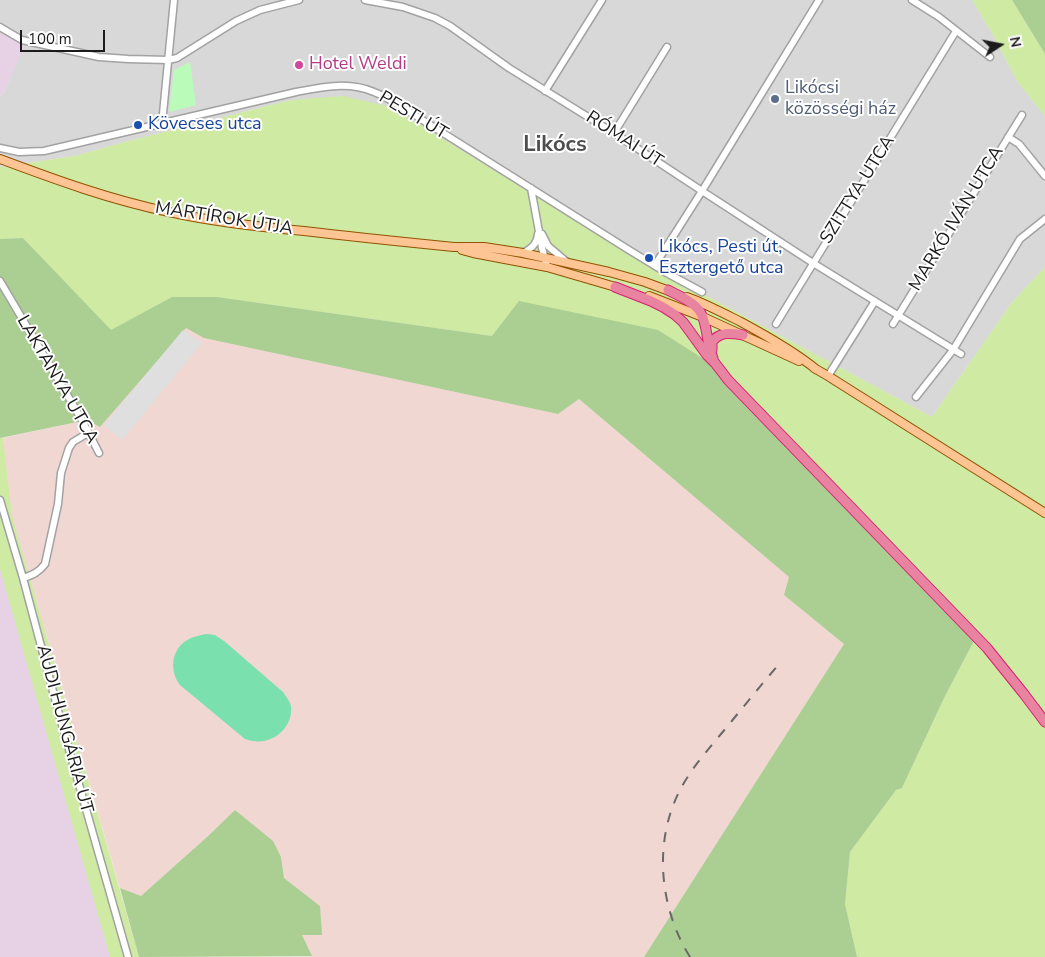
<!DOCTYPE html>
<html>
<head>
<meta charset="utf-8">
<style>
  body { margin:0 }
  #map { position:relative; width:1045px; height:957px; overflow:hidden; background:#ede7e0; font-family:"Nunito Sans",sans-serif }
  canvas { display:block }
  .north { position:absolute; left:975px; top:20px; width:50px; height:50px; -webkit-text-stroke:4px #fff; paint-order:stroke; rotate:79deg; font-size:14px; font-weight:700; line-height:20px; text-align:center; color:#1b1b1b }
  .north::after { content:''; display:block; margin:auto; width:18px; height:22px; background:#1b1b1b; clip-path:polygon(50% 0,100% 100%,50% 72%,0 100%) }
  .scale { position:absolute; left:20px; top:30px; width:85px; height:22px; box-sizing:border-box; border:2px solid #1b1b1b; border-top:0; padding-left:6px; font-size:15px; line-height:18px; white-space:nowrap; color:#1b1b1b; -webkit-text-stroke:4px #fff; paint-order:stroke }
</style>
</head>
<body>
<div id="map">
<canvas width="1045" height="957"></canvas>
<div class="north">N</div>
<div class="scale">100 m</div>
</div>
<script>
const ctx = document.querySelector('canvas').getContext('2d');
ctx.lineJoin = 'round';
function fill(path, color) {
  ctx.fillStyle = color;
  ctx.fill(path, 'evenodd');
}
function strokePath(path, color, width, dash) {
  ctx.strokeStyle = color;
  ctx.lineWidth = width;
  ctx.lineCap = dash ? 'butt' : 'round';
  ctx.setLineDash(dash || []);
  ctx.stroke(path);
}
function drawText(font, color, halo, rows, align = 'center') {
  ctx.font = font + ' "Nunito Sans",sans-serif';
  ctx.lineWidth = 4;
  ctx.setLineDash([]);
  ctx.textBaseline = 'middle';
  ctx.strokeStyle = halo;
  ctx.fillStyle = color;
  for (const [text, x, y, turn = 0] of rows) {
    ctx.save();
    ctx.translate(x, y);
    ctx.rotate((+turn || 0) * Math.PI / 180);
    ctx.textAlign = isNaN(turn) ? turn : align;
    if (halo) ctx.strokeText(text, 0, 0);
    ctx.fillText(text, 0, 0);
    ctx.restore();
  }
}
fill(new Path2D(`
  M0 0H972L993 35 1017 81 1045 116V267L1013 301 932 417 638 259 545 202 291 100 121 143 75 156 0 167V96L5 91 24 45 0 33Z`), '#d9d8d8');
fill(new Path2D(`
  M0 33 25 45 5 91 0 96Z
  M0 569 8 595 110 957H0Z`), '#e7d1e5');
fill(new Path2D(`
  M186 328 204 338 558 414 579 399 789 577 784 595 844 644 644 957H311L302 935 320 906 284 878 281 857 235 810 207 837 141 896 120 888 12 516 3 438 88 420 100 427Z`), '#f0d7d2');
fill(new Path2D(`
  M972 0H1012L1045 54V116L1017 81 993 35Z
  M343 96 391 107 638 259 932 417 1013 301 1045 267V957H857L845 904 850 852 896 790 902 788 945 696 976 637 492 336 216 297H172L111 331 23 238 0 239V167L75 156 121 143 291 100Z
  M0 438H3L12 516 139 957H110L0 569Z`), '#ceeaa3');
fill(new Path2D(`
  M1012 0H1045V54Z
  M23 238 111 330 172 297H217L492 336 519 301 658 330 721 370 976 637 945 696 902 788 896 790 850 852 845 904 857 957H644L844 644 784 595 789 577 579 399 558 414 204 338 186 328 100 427 87 420 0 438V239Z
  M235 810 273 841 281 857 284 878 320 906 322 935H302L312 956 139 957 120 888 141 896 207 837Z`), '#abce93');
fill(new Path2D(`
  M190 62 196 105 169 112 174 70Z`), '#bbfbb9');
fill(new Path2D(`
  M206 634 215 635 224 641 283 692C286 697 290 701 291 706 293 723 280 738 264 741 257 742 251 741 245 739L180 685C168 669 172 646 191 638 196 636 201 635 206 634Z`), '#7ae0ad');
fill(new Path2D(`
  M183 330 202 343 122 440 104 425Z`), '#dfdfdf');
const minor = new Path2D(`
  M365 0 403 7 435 18 450 26 509 68 614 133 702 191 813 263 961 354
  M912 0 939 17 990 57
  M0 27 22 40 99 57 128 59 168 60 177 58 236 21 260 10 299 0
  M545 91 602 0
  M162 124 174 0
  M614 133 667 47
  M1008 137 1019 144 1045 176
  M0 148 19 152 44 151 296 92C322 87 348 81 374 92 385 96 395 103 405 109L629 250 665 272 702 292
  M531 188 542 248 547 267
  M542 234 548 246 568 263
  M523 253C532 248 537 244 538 234
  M655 265 702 191 819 0
  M0 281 82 420 99 453
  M776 324 956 31
  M893 324 1022 115
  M828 376 875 301
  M916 397 953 350 1020 239 1045 219
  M0 500 23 578 59 714 128 957
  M23 578C33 575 39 572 45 564L58 504 61 473 69 448 73 442 88 433`);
const major = new Path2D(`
  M0 159C56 180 111 200 169 212 214 222 259 227 304 231 354 237 404 242 454 247H484L523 253 609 272 645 282 672 292
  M462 250 473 253 547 267 619 288
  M649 296 703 317 799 361
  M687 297C706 304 723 313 741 322 767 336 794 351 817 370
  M814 368 828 376 1045 513`);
const highway = new Path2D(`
  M615 287 651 301 663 307 674 314 683 322 707 355 715 363 728 380 987 648 1024 694 1045 722
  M668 290C677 295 688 299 695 306 709 318 705 342 713 358
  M712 350V342C720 331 731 333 743 335`);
strokePath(minor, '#a2a2a2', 9);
strokePath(major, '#925200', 10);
strokePath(highway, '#da1e73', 11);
strokePath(minor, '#fff', 6);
strokePath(major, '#fec594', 8);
strokePath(highway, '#e884a1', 9);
strokePath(new Path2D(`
  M690 957C660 909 653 844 679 792 690 770 706 752 721 734 741 710 760 686 780 663`), '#696969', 2, [10, 10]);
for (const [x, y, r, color] of [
  [299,65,5,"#d1479c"],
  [775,99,5,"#5c6f8a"],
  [138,125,5,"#1a4fb4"],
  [649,258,5,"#1a4fb4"]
]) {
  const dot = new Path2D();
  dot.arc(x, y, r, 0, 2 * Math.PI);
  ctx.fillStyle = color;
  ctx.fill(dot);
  strokePath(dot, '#fff', 2);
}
drawText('18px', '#b23c85', '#fff', [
  ["Hotel Weldi",309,65]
], 'left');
drawText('18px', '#4e5e75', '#fff', [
  ["Likócsi",785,89],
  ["közösségi ház",785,110]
], 'left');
drawText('18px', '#1b1b1b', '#fff', [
  ["PESTI ÚT",413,116,31],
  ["RÓMAI ÚT",624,140,33],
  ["SZITTYA UTCA",858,190,-58],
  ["MÁRTÍROK ÚTJA",224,219,9],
  ["MARKÓ IVÁN UTCA",957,219,-59],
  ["LAKTANYA UTCA",57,380,60],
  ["AUDI HUNGÁRIA ÚT",64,729,75]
]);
drawText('18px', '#164399', '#fff', [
  ["Kövecses utca",148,125],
  ["Likócs, Pesti út,",659,248],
  ["Esztergető utca",659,269]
], 'left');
drawText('bold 22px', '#4e4e4e', '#fff', [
  ["Likócs",555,146]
]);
</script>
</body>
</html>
